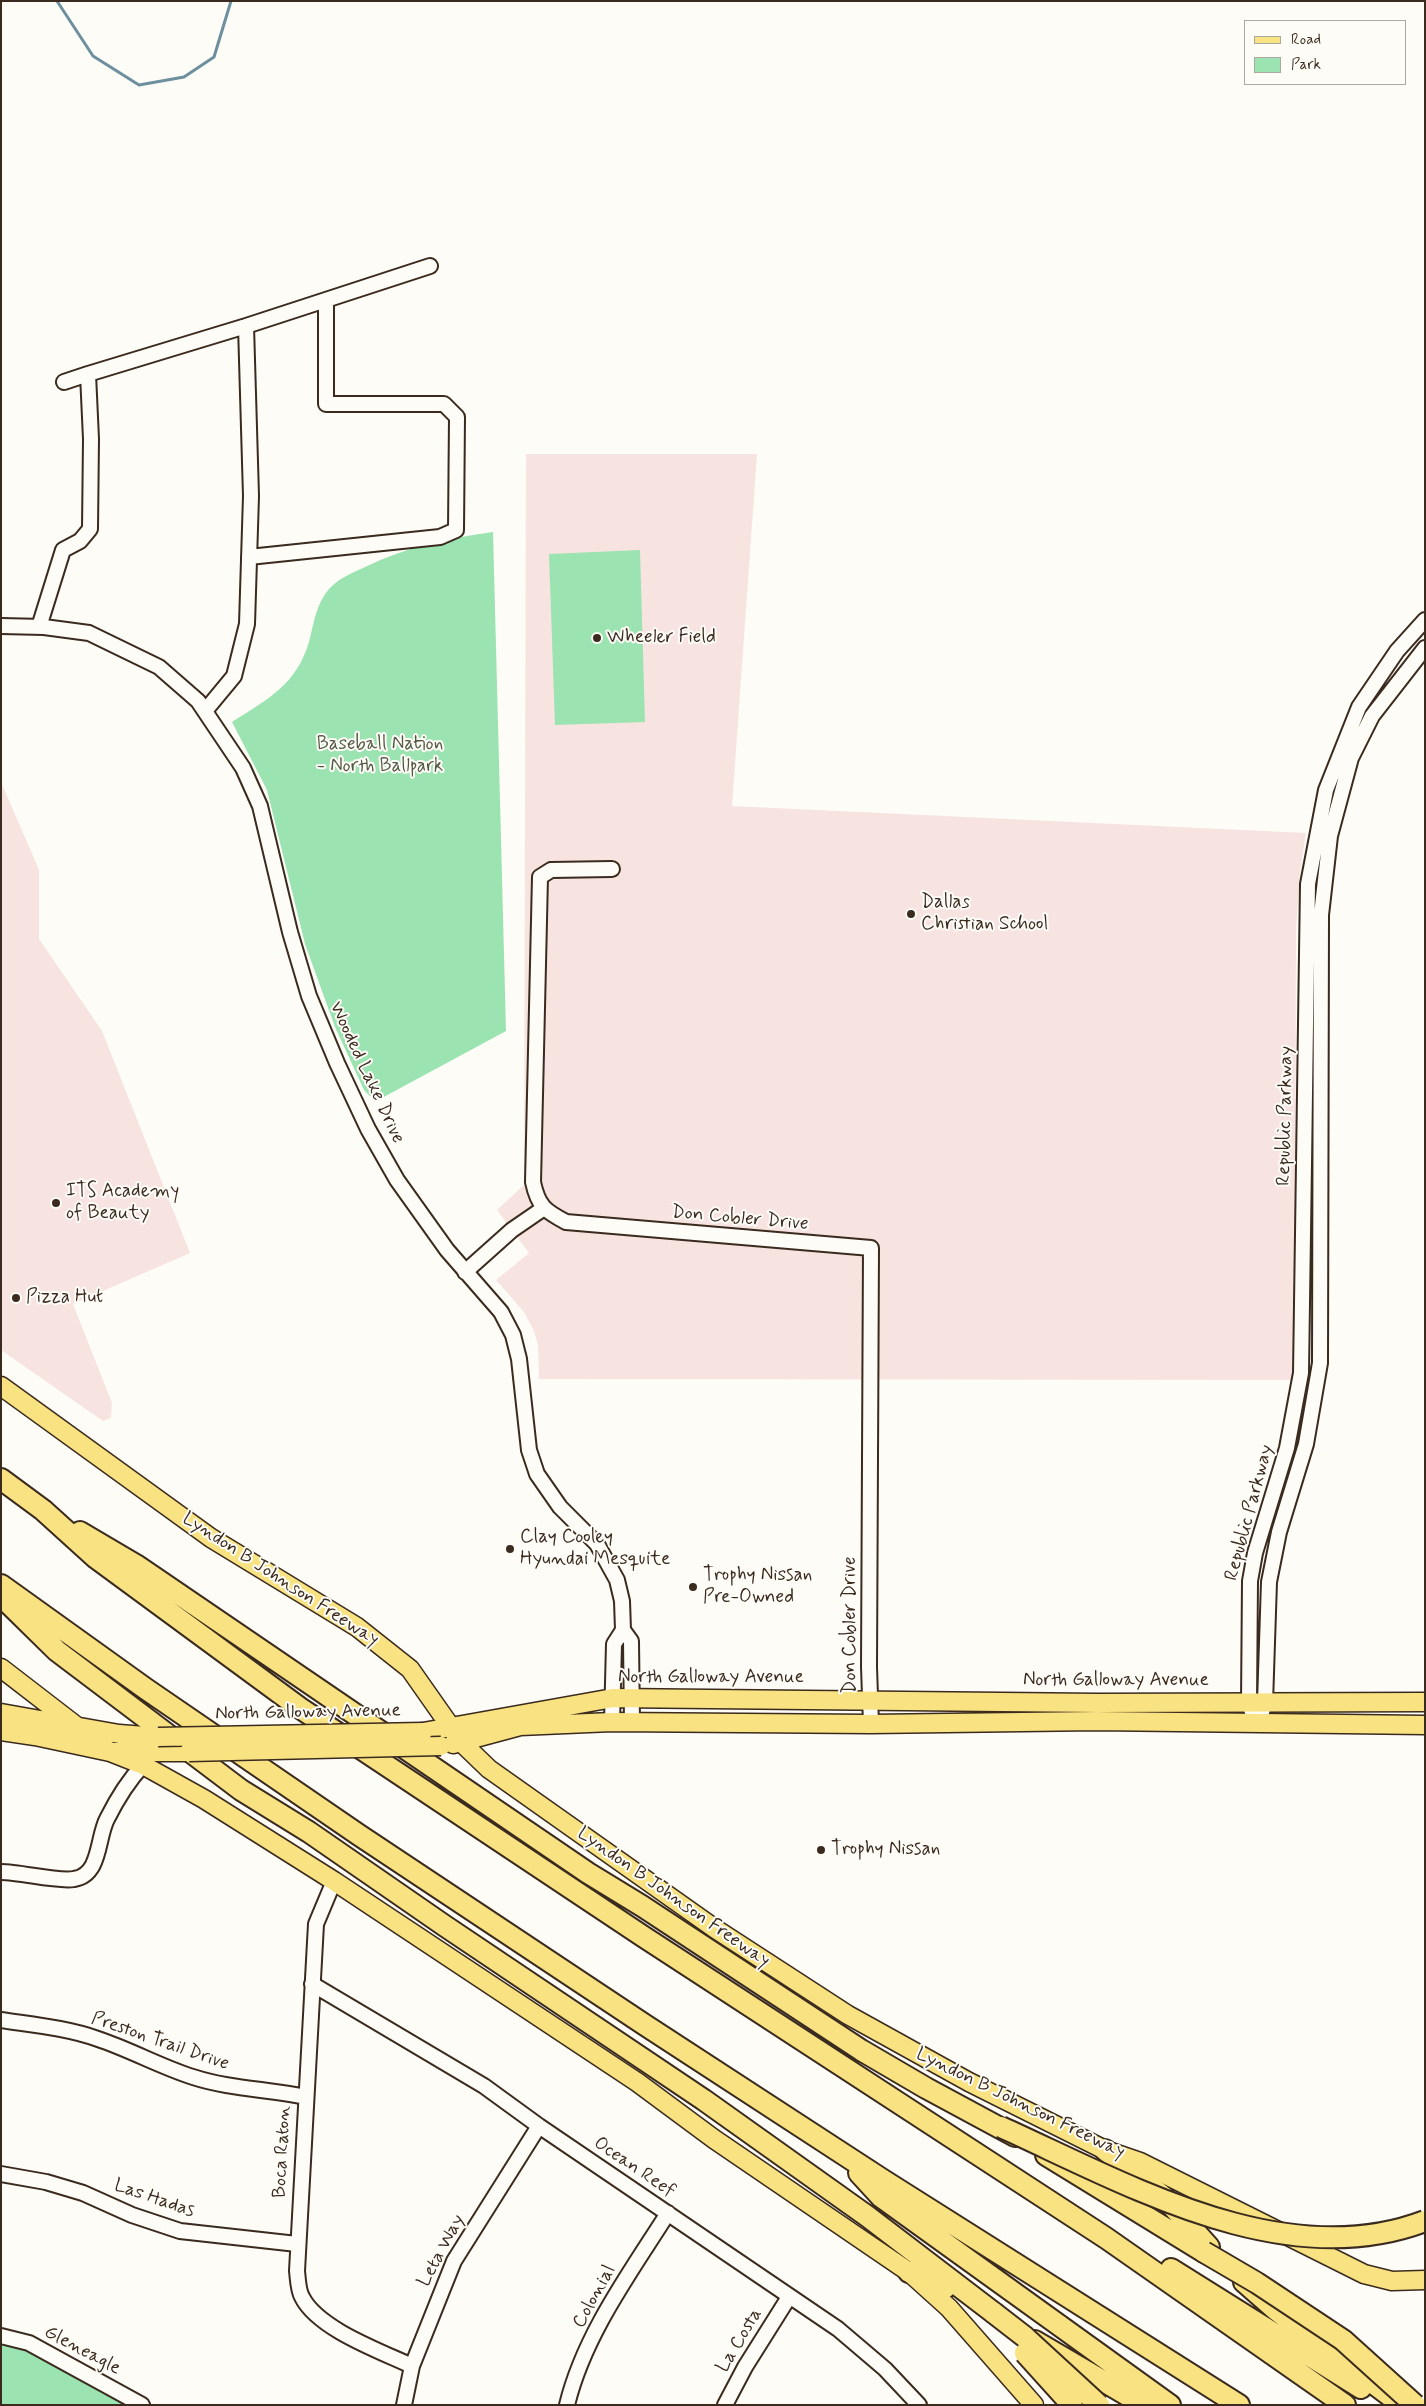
<!DOCTYPE html>
<html>
<head>
<meta charset="utf-8">
<style>
  body { margin:0 }
  #map { position:relative; width:1426px; height:2406px; overflow:hidden; background:#fdfcf7; font-family:Mynerve,sans-serif }
  canvas { display:block }
  .frame { position:absolute; inset:0; border:2px solid #3b2a1e; pointer-events:none }
  .legend { position:absolute; left:1244px; top:20px; width:162px; height:65px; box-sizing:border-box; background:#fdfcf7; border:1px solid #afa8a0; margin:0; padding:6px 9px; list-style:none; font-size:15px; color:#3b2a1e }
  .legend li { display:flex; align-items:center; gap:10px; height:25px }
  .legend b { width:25px; border:1px solid #afa8a0 }
</style>
</head>
<body>
<div id="map">
<canvas width="1426" height="2406"></canvas>
<div class="frame"></div>
<ul class="legend">
<li><b style="height:6px;background:#f8e281"></b>Road</li>
<li><b style="height:14px;background:#9be3b1"></b>Park</li>
</ul>
</div>
<script>
const ctx = document.querySelector('canvas').getContext('2d');
ctx.lineJoin = 'round';
function fill(path, color) {
  ctx.fillStyle = color;
  ctx.fill(path, 'evenodd');
}
function strokePath(path, color, width, dash) {
  ctx.strokeStyle = color;
  ctx.lineWidth = width;
  ctx.lineCap = dash ? 'butt' : 'round';
  ctx.setLineDash(dash || []);
  ctx.stroke(path);
}
function drawText(font, color, halo, rows, align = 'center') {
  ctx.font = font + ' Mynerve,sans-serif';
  ctx.lineWidth = 4;
  ctx.setLineDash([]);
  ctx.textBaseline = 'middle';
  ctx.strokeStyle = halo;
  ctx.fillStyle = color;
  for (const [text, x, y, turn = 0] of rows) {
    ctx.save();
    ctx.translate(x, y);
    ctx.rotate((+turn || 0) * Math.PI / 180);
    ctx.textAlign = isNaN(turn) ? turn : align;
    if (halo) ctx.strokeText(text, 0, 0);
    ctx.fillText(text, 0, 0);
    ctx.restore();
  }
}
fill(new Path2D(`
  M526 454H757L732 806 1306 833 1300 871 1296 929 1295 1380 539 1379 538 1345 534 1331 524 1312 496 1280 529 1253 497 1210 524 1185Z
  M1 782 39 870V939L102 1031 190 1253 73 1304 112 1403 111 1418 103 1421 1 1350Z`), '#f7e4e0');
fill(new Path2D(`
  M493 532 506 1031 380 1099C372 1098 369 1096 364 1090L335 1027 305 944 267 790 232 722C268 699 296 685 309 642 314 623 316 604 329 589 339 578 352 573 365 567 406 547 448 538 493 532Z
  M640 550 645 722 555 725 549 554Z
  M1 2342 17 2346 125 2405H1Z`), '#9be3b1');
strokePath(new Path2D(`
  M57 1 93 56 139 85 184 77 214 57 231 1`), '#6e8f9d', 3);
const minor = new Path2D(`
  M64 382 88 374
  M249 557 440 537 456 530 457 417 444 404H326V300
  M1 626 44 627 89 633 159 667 198 701 243 768 260 806 290 932 309 996 337 1063 368 1129 397 1180 447 1250 501 1312 513 1335 519 1359 529 1450 537 1474 560 1507 597 1544 617 1580 622 1601 623 1630 631 1641 632 1722
  M39 627 63 550 80 541 90 529 91 439 88 374 246 326 430 266
  M205 711 234 676 247 624 251 496 246 326
  M612 869 551 870 540 877 533 1182C538 1206 545 1211 566 1222L871 1248 869 1667 871 1724
  M465 1272 512 1230 544 1208
  M1262 1712 1265 1703 1269 1582 1279 1532 1306 1444 1320 1363 1321 915 1330 836 1351 758 1372 716 1425 648
  M612 1722 614 1644 623 1630
  M1256 1724 1249 1703 1250 1581 1255 1553 1287 1448 1301 1373 1308 884 1326 790 1359 707 1397 651 1425 620
  M1 1872C21 1872 57 1882 74 1879 101 1875 97 1838 107 1819 117 1799 128 1781 143 1765
  M334 1881 316 1924 297 2271C298 2279 298 2290 302 2297 318 2329 380 2351 412 2366
  M312 1984 484 2086 539 2126 838 2329 885 2369 919 2405
  M1 2020C34 2025 67 2028 98 2039 131 2050 161 2067 193 2077 230 2089 268 2089 306 2097
  M1 2174 46 2182 83 2193 132 2215 180 2231 297 2244
  M1 2336 29 2343 142 2405
  M404 2405 412 2366 454 2261 539 2126
  M567 2405C584 2335 630 2273 668 2213
  M725 2405 745 2367 789 2297`);
const major = new Path2D(`
  M1 1386 211 1538 357 1627 410 1669 462 1743 489 1769 714 1928 848 2015 969 2082 1105 2150 1140 2162 1364 2274 1392 2281 1425 2280
  M1 1668 110 1752 143 1765 204 1799 334 1881 637 2082 714 2139 909 2272 949 2308 1034 2405
  M1 1713 119 1734 158 1737
  M1 1731 35 1736 110 1752H189
  M423 1732 613 1698 1098 1703 1425 1702
  M453 1744 520 1726 612 1722 871 1724 1097 1721 1425 1725`);
const highway = new Path2D(`
  M1 1479 43 1510 96 1558 300 1708 644 1937 1106 2238 1345 2405
  M80 1532 136 1565 588 1873 642 1906 861 2050 926 2088 1015 2136
  M1 1585 146 1689 359 1835 645 2025 883 2180 1239 2405
  M6 1601 57 1651 241 1790 309 1832 445 1926 704 2100 867 2216 994 2313
  M1105 2150 1164 2197 1209 2247
  M1046 2155 1204 2252
  M859 2173 881 2197 1170 2405
  M1171 2269 1361 2388
  M909 2272 929 2277 945 2288
  M1244 2282 1276 2310 1402 2405
  M1035 2341 1144 2405`);
strokePath(minor, '#3b2a1e', 18);
strokePath(major, '#3b2a1e', 21);
strokePath(highway, '#3b2a1e', 24);
strokePath(minor, '#fdfcf7', 14);
strokePath(major, '#f8e281', 18);
strokePath(highway, '#f8e281', 20);
const majorBridge = new Path2D(`
  M158 1737 423 1732
  M189 1752 441 1746`);
const highwayBridge = new Path2D(`
  M1001 2127C1127 2184 1284 2275 1425 2221
  M1204 2252 1257 2283 1343 2340 1415 2405
  M994 2313 1025 2337 1099 2405
  M1025 2353 1072 2405`);
strokePath(majorBridge, '#3b2a1e', 21, []);
strokePath(highwayBridge, '#3b2a1e', 24, []);
strokePath(majorBridge, '#f8e281', 18);
strokePath(highwayBridge, '#f8e281', 20);
for (const [x, y, r, color] of [
  [597,638,5,"#3b2a1e"],
  [911,914,5,"#3b2a1e"],
  [56,1203,5,"#3b2a1e"],
  [16,1298,5,"#3b2a1e"],
  [510,1549,5,"#3b2a1e"],
  [693,1587,5,"#3b2a1e"],
  [821,1850,5,"#3b2a1e"]
]) {
  const dot = new Path2D();
  dot.arc(x, y, r, 0, 2 * Math.PI);
  ctx.fillStyle = color;
  ctx.fill(dot);
  strokePath(dot, '#fdfcf7', 2);
}
drawText('19px', '#3b2a1e', '#fdfcf7', [
  ["Wheeler Field",607,638],
  ["Dallas",921,903],
  ["Christian School",921,925],
  ["ITS Academy",66,1192],
  ["of Beauty",66,1214],
  ["Pizza Hut",26,1298],
  ["Clay Cooley",520,1538],
  ["Hyundai Mesquite",520,1560],
  ["Trophy Nissan",703,1576],
  ["Pre-Owned",703,1598],
  ["Trophy Nissan",831,1850]
], 'left');
drawText('19px', '#535843', '#fdfcf7', [
  ["Baseball Nation",380,745],
  ["- North Ballpark",380,767]
]);
drawText('19px', '#3b2a1e', '#fdfcf7', [
  ["Wooded Lake Drive",366,1073,65],
  ["Republic Parkway",1286,1116,-89],
  ["Don Cobler Drive",740,1219,5],
  ["Republic Parkway",1250,1513,-75],
  ["Lyndon B Johnson Freeway",280,1580,33],
  ["Don Cobler Drive",851,1625,-90],
  ["North Galloway Avenue",711,1678],
  ["North Galloway Avenue",1116,1681],
  ["North Galloway Avenue",308,1713,-1],
  ["Lyndon B Johnson Freeway",673,1898,35],
  ["Preston Trail Drive",160,2042,19],
  ["Lyndon B Johnson Freeway",1020,2104,26],
  ["Boca Raton",283,2152,-87],
  ["Ocean Reef",634,2168,34],
  ["Las Hadas",154,2199,19],
  ["Leta Way",442,2251,-62],
  ["Colonial",595,2297,-61],
  ["La Costa",740,2341,-59],
  ["Gleneagle",82,2351,28]
]);
</script>
</body>
</html>
